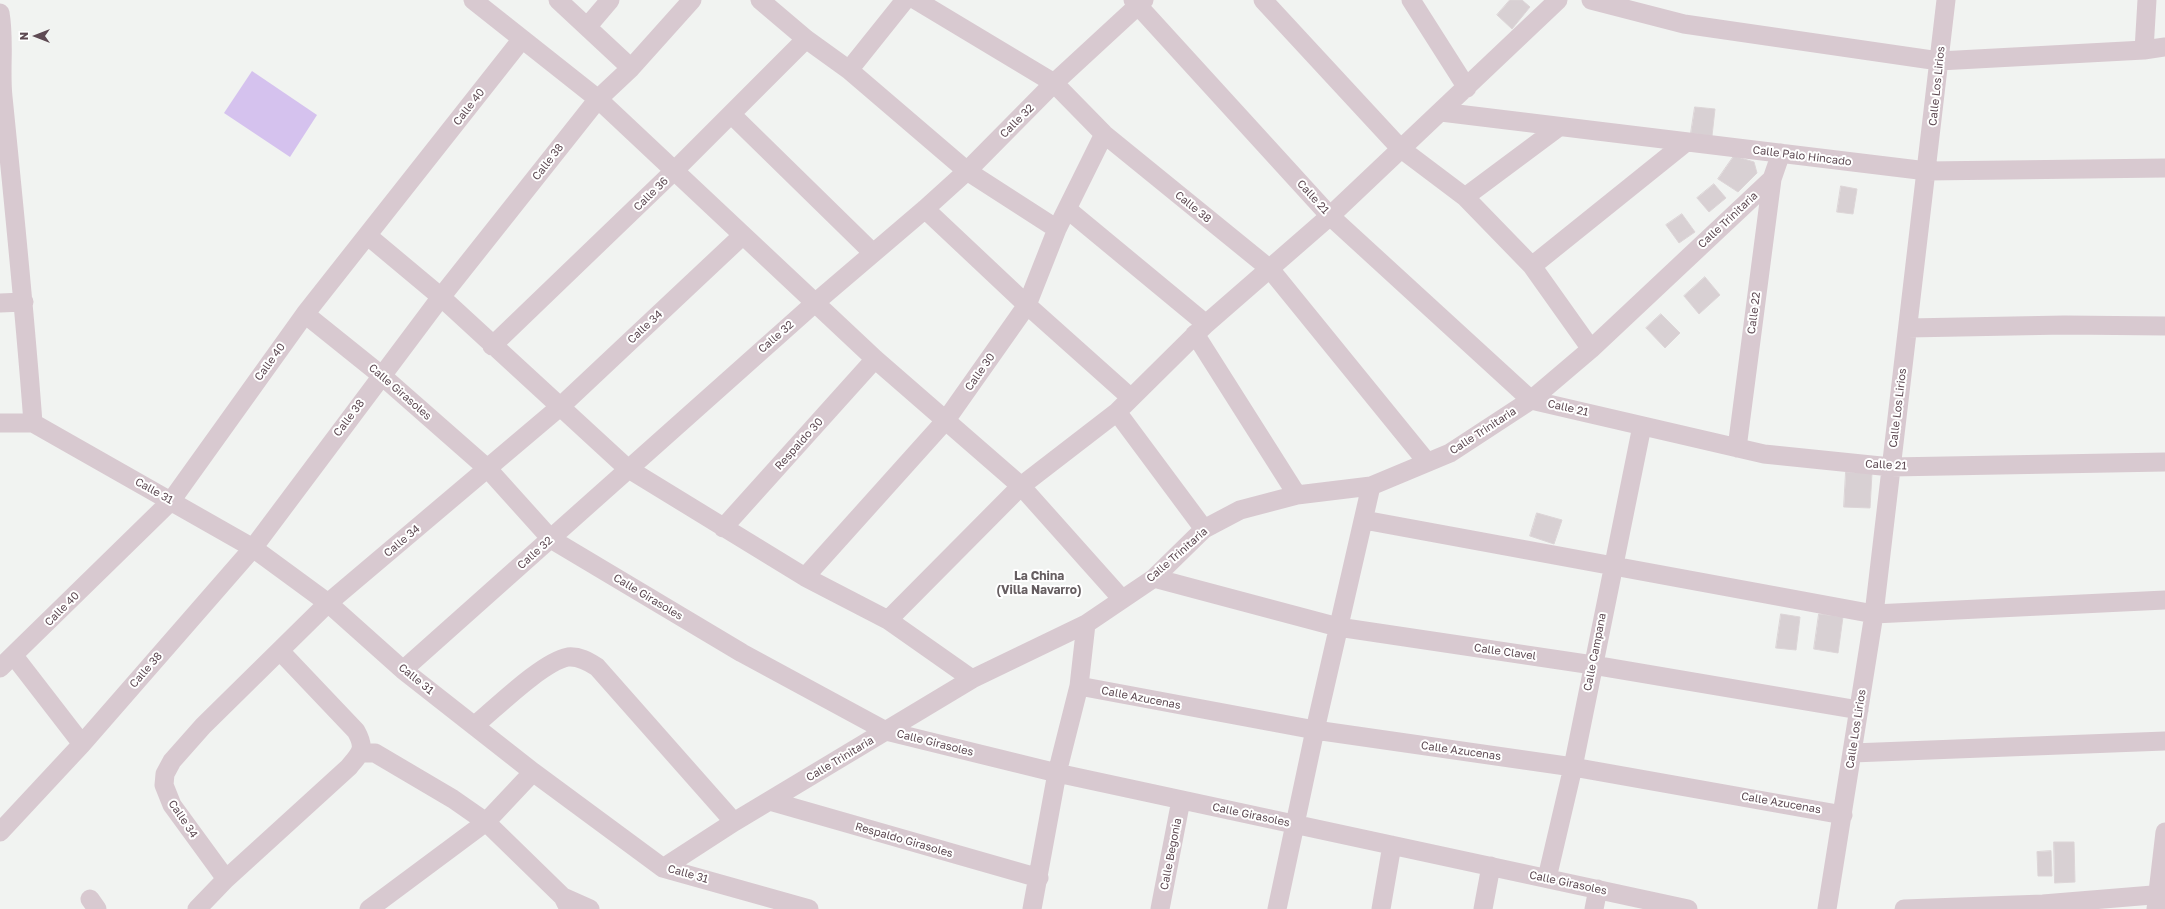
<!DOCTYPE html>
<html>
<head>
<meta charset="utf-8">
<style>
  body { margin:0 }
  #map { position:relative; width:2165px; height:909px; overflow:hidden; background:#f1f3f1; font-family:"Golos Text",sans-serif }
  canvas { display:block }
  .north { position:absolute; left:16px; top:16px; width:40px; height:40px; -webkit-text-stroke:3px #fff; paint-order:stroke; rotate:270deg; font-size:11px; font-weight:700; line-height:16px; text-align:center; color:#5e4a53 }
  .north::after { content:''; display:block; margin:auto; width:14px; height:18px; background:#5e4a53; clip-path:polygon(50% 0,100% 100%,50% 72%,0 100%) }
</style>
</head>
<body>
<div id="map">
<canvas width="2165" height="909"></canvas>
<div class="north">N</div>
</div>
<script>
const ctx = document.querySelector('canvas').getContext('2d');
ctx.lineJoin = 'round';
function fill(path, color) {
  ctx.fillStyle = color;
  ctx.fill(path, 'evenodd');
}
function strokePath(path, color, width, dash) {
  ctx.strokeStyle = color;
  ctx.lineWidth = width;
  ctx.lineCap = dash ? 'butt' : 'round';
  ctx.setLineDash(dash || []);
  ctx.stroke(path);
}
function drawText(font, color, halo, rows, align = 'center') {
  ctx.font = font + ' "Golos Text",sans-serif';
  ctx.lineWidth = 4;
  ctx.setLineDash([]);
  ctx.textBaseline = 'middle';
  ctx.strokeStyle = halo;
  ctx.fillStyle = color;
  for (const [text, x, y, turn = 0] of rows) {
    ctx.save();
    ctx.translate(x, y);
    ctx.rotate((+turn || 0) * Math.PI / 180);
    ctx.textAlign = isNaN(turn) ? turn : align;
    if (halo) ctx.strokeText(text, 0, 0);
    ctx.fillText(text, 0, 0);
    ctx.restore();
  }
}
fill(new Path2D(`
  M252 71 317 115 290 157 224 113Z`), '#d5c2ee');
const building = new Path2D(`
  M1510 0H1522L1530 7 1512 29 1497 15Z
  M1695 107 1715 109 1712 136 1691 133Z
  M1734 156 1754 162 1757 173 1738 192 1718 179Z
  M1714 184 1726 198 1709 212 1697 198Z
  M1841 186 1857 189 1853 214 1837 212Z
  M1682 214 1695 232 1679 243 1666 225Z
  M1705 277 1720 295 1699 314 1684 296Z
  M1661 314 1680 333 1665 348 1646 328Z
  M1846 472 1872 473 1870 508 1844 507Z
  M1537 513 1562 520 1554 544 1530 536Z
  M1781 614 1800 617 1796 650 1776 648Z
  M1819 614 1843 617 1838 653 1814 649Z
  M2054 842H2074L2075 882 2055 883Z
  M2051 851 2052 876H2038L2037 852Z`);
fill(building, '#d8d0d3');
strokePath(building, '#dcd5d7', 1);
strokePath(new Path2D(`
  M473 0 598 99 875 359 1021 486 1121 598
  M558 0 631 68
  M760 0 806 39 849 70 967 171 1057 229
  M916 0 1054 83 1104 134 1270 269 1427 462
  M1133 0 1330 216 1531 400 1764 454 1891 467 2165 462
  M1263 0 1400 148 1465 197 1532 266 1591 349
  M1411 0 1467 88
  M1591 0 1684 24 1939 61 2144 50 2165 47
  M0 13C5 41 0 69 3 97 14 206 25 314 33 423
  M587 27 610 0
  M2144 50 2147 0
  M849 70 905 0
  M1441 112 1927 171 2165 168
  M732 115 873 253
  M1465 197 1559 127
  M925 209 1027 305 1130 397
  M1067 209 1206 324
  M368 236 441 297 627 468 805 577 888 620 972 679
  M1532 266 1685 143
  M0 303 24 302
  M305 314 381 375 488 469 551 539 742 653 886 731 1057 773 1688 909
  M1908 328 2065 325 2165 326
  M1195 334 1297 495
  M492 346 675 170 806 39
  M1117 412 1204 529
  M0 423H33L253 548 328 603 403 670 533 772 663 868 809 909
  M1737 448 1772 179
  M1364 520 1874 614 2165 600
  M723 528 875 359
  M805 577 946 420 1027 305 1057 229 1104 134
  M1154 578 1338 627 1593 665 1859 710
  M888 620 1021 486 1117 412 1206 324 1330 216 1558 0
  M14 656 82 744
  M0 668 171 501 305 314 522 39
  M403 670 816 302 925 209 967 171 1054 83 1144 0
  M1079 686 1315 730 1573 767 1843 815
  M474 726C496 708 542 662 568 657 579 656 588 661 597 667L734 822
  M361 753H375L453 799 486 822 563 897 569 909
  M1852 753 2165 741
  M770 801 1039 878
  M0 832 82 744 253 548 441 297 598 99 631 68 692 0
  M663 868 734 822 972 679 1086 624 1154 578 1204 529 1240 510 1297 495 1371 486 1450 453 1531 400 1591 349 1772 179 1781 153
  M1547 878 1573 767 1642 426
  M226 879 172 805 164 785 165 774 172 761 203 726 328 603 561 406 743 235
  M563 897 590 909
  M90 899 97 909
  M197 909 226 879 349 767C361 752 366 749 356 731L280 651
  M369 909 486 822 533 772
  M1032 909 1057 773 1079 686 1086 624
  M1160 909 1181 800
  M1277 909 1315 730 1371 486
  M1381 909 1392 845
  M1483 909 1491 866
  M1594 909 1598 889
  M1827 909 1874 614 1946 0
  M1904 909 2043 904 2165 894
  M2156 909 2165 832`), '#d8c9d0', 19);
drawText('11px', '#5e4a53', '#fff', [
  ["Calle Los Lirios",1937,86,-84],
  ["Calle 40",469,107,-52],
  ["Calle 32",1017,121,-45],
  ["Calle Palo Hincado",1802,156,7],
  ["Calle 38",548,162,-52],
  ["Calle 36",651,194,-44],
  ["Calle 21",1313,197,48],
  ["Calle 38",1193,207,39],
  ["Calle Trinitaria",1728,220,-43],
  ["Calle 22",1754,313,-83],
  ["Calle 34",645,327,-43],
  ["Calle 32",776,337,-41],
  ["Calle 40",270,362,-54],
  ["Calle 30",980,372,-55],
  ["Calle Girasoles",400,392,41],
  ["Calle 21",1568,408,13],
  ["Calle Los Lirios",1898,408,-83],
  ["Calle 38",349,418,-53],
  ["Calle Trinitaria",1483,431,-33],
  ["Respaldo 30",799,444,-48],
  ["Calle 21",1886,465,3],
  ["Calle 31",154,491,29],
  ["Calle 34",402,541,-40],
  ["Calle 32",535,553,-42],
  ["Calle Trinitaria",1177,555,-41],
  ["Calle Girasoles",648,597,31],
  ["Calle 40",62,609,-45],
  ["Calle Clavel",1505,652,8],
  ["Calle Campana",1595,652,-79],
  ["Calle 38",146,670,-49],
  ["Calle 31",416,679,39],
  ["Calle Azucenas",1141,698,11],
  ["Calle Los Lirios",1856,729,-81],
  ["Calle Girasoles",935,743,14],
  ["Calle Azucenas",1461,751,8],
  ["Calle Trinitaria",840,759,-31],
  ["Calle Azucenas",1781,803,10],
  ["Calle Girasoles",1251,815,12],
  ["Calle 34",183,819,56],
  ["Respaldo Girasoles",904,840,16],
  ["Calle Begonia",1171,854,-79],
  ["Calle 31",688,874,16],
  ["Calle Girasoles",1568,883,12]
]);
drawText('bold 12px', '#665e61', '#fff', [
  ["La China",1039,576],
  ["(Villa Navarro)",1039,590]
]);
</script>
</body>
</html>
